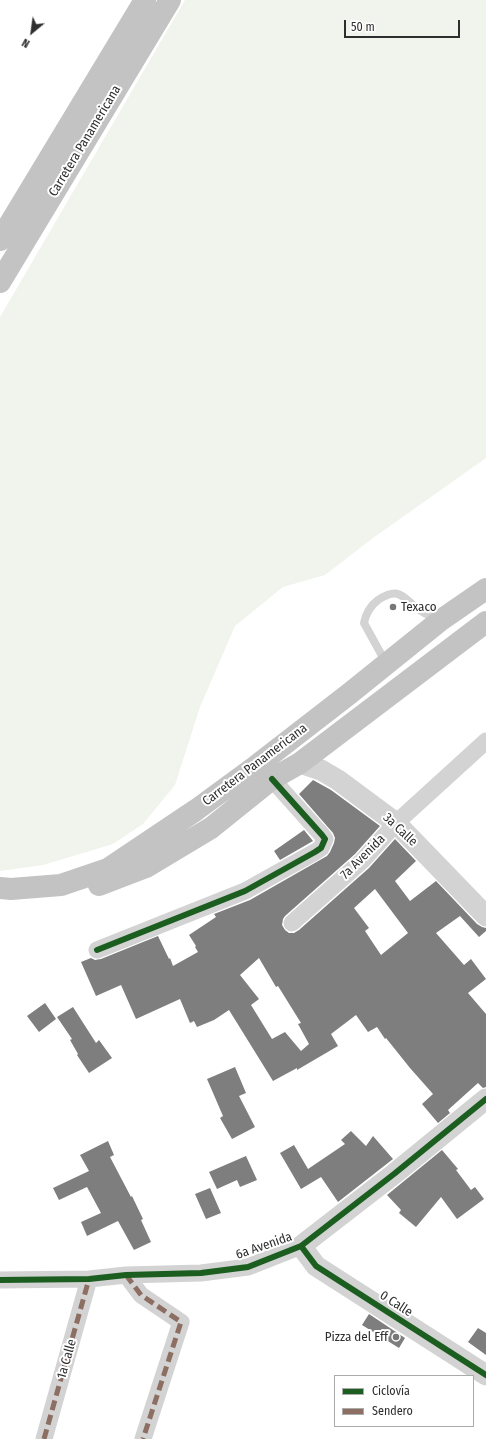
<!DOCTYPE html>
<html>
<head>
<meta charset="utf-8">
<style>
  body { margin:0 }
  #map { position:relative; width:486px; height:1439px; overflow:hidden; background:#fff; font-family:"Fira Sans Condensed",sans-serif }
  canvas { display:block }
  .legend { position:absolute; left:334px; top:1375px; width:140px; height:52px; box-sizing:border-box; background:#fff; border:1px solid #ababab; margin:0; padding:5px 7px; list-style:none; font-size:12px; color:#2e2e2e }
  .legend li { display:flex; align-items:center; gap:8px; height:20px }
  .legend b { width:20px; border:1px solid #ababab }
  .north { position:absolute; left:12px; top:12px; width:40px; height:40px; -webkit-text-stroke:3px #fff; paint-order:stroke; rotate:209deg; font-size:11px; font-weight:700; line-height:16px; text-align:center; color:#2e2e2e }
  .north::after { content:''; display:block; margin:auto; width:14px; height:18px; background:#2e2e2e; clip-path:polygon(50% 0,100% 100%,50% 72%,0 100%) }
  .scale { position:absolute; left:344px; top:20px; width:116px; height:18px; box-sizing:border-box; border:2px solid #2e2e2e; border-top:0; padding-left:5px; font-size:12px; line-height:14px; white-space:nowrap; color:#2e2e2e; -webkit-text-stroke:3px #fff; paint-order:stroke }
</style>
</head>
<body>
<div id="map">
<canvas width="486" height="1439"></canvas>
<ul class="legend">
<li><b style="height:5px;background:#1b5e20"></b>Ciclovía</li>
<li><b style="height:5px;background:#8d6e63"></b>Sendero</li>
</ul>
<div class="north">N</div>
<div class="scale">50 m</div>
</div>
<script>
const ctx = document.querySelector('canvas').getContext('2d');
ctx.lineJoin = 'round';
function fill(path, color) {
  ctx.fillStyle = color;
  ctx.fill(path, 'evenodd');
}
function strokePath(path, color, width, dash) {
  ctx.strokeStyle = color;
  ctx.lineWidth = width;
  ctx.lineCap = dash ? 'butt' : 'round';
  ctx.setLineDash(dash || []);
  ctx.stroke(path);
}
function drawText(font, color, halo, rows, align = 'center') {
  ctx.font = font + ' "Fira Sans Condensed",sans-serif';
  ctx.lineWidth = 4;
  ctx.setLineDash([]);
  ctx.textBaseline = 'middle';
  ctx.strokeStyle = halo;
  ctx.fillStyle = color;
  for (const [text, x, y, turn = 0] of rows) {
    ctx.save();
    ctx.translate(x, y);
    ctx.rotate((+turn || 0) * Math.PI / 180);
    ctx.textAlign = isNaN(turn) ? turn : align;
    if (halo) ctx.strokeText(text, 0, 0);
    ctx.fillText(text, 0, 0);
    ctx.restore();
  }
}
fill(new Path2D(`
  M185 0H486V458L373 538 325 575 283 587 235 626 200 707 175 785 143 824 113 844 43 865 0 871V317Z`), '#f1f4ec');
fill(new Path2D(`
  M313 780 331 790 380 826 355 854 285 916 283 919 282 925 285 930 289 933H294L299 930 369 868 395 839 416 861 395 881 410 901 436 881 477 924 482 927 486 928V931L479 937 460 916 436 933 464 965 471 959 486 979 468 993 486 1014V1087L483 1088 478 1083 448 1110 450 1113 438 1123 422 1104 433 1094 410 1068 386 1038 385 1039 377 1027 368 1032 356 1015 331 1034 338 1046 297 1070V1068L273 1081 229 1010 214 1020 197 1027 194 1021 190 1023 180 999 136 1019 121 985 96 996 81 962 91 958 95 960 101 959 158 936 169 959 170 958 173 966 198 952 195 947 196 946 189 935 216 917 214 914 250 900 327 856 330 852 334 843 335 838 333 833 299 794ZM375 889 408 933 381 955 365 931 369 928 354 908ZM259 958 276 987 278 986 301 1023 298 1024 309 1044 301 1051 285 1032 272 1039 251 1005 259 999 240 975Z
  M304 830 313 841 280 860 274 851Z
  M45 1003 56 1019 39 1032 27 1016Z
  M73 1007 96 1043 99 1040 112 1058 89 1073 77 1055 78 1054 70 1040 72 1039 57 1017Z
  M235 1067 246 1093 239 1096 255 1127 232 1139 220 1118 223 1116 207 1079Z
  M351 1131 366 1146 373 1136 393 1159 338 1202 321 1177 301 1189 280 1153 294 1145 308 1169 345 1144 341 1140Z
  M108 1141 114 1155 110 1157 131 1197 132 1196 143 1219 141 1220 151 1242 134 1250 118 1221 87 1236 81 1222 101 1213 87 1187 59 1200 53 1188 89 1171 80 1155Z
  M442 1150 458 1169 456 1170 471 1190 475 1187 484 1199 457 1219 441 1197 416 1227 399 1213 401 1210 387 1195Z
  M246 1156 257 1180 240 1187 237 1180 217 1189 209 1172Z
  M210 1188 221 1213 206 1219 195 1194Z
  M369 1314 405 1338 399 1348 362 1325Z
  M478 1328 486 1333V1355L468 1342Z`), '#7e7e7e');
strokePath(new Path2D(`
  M386 663 364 623C366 613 370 606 378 600 401 585 403 599 421 611 426 615 432 617 438 619`), '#d3d3d3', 8);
strokePath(new Path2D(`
  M292 923 362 861 396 823 486 741
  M97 950 245 891 315 852 321 848 325 839 322 835 272 779
  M126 1275 141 1295 181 1322 143 1439
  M0 1280 89 1279 126 1275 201 1273 248 1267 301 1246
  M44 1439 89 1279`), '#d3d3d3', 17);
strokePath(new Path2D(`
  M300 763 321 770 338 780 396 823 486 916
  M486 1099 394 1174 301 1246 316 1266 486 1375`), '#d3d3d3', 21);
strokePath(new Path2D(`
  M0 240 145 0
  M0 282 170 0
  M99 885 146 867 211 828 272 779 300 763 486 622
  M0 888 11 889 61 885 108 869 196 810 256 766 349 694 441 620 486 589`), '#c3c3c3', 22);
strokePath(new Path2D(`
  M126 1275 141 1295 181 1322 143 1439
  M44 1439 89 1279`), '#8d6e63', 5, [10, 5]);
strokePath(new Path2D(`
  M97 950 245 891 315 852 321 848 325 839 322 835 272 779
  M301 1246 316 1266 486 1375
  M0 1280 89 1279 126 1275 201 1273 248 1267 301 1246 394 1174 486 1099`), '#1b5e20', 6);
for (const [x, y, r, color] of [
  [393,607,4,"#777"],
  [396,1337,4,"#777"]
]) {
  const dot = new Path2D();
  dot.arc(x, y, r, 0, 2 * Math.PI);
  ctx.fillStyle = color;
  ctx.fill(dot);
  strokePath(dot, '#fff', 1.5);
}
drawText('13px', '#2e2e2e', '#fff', [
  ["Carretera Panamericana",85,141,-59],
  ["Carretera Panamericana",255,765,-37],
  ["3a Calle",400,830,43],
  ["7a Avenida",363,857,-45],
  ["6a Avenida",264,1246,-19],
  ["0 Calle",396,1304,33],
  ["1a Calle",67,1359,-74]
]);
drawText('13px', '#2e2e2e', '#fff', [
  ["Texaco",401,607],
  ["Pizza del Eff",388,1337,"right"]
], 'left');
</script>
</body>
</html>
